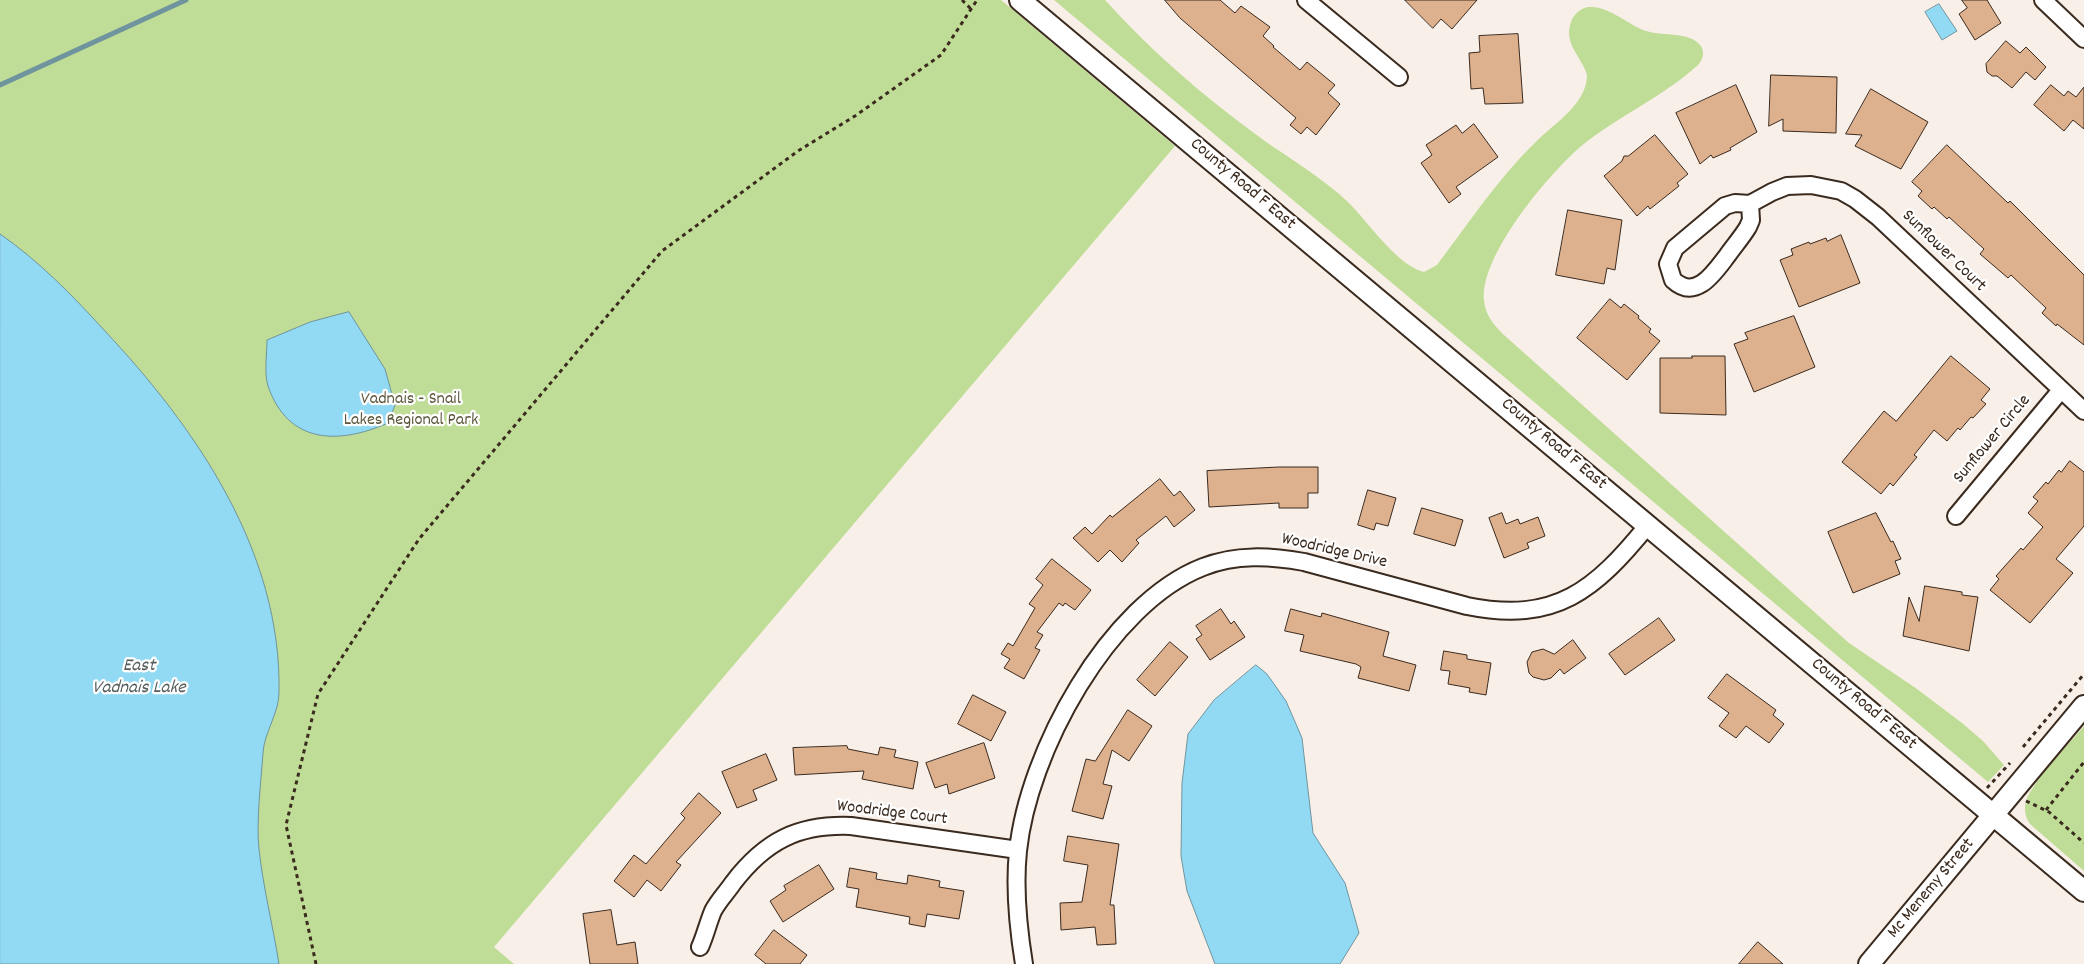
<!DOCTYPE html>
<html>
<head>
<meta charset="utf-8">
<style>
  body { margin:0 }
  canvas { display:block; background:#f8efe8 }
</style>
</head>
<body>
<canvas width="2084" height="964"></canvas>
<script>
const ctx = document.querySelector('canvas').getContext('2d');
ctx.lineJoin = 'round';
function fill(path, color) {
  ctx.fillStyle = color;
  ctx.fill(path, 'evenodd');
}
function strokePath(path, color, width, dash) {
  ctx.strokeStyle = color;
  ctx.lineWidth = width;
  ctx.lineCap = dash ? 'butt' : 'round';
  ctx.setLineDash(dash || []);
  ctx.stroke(path);
}
function drawText(font, color, halo, rows, align = 'center') {
  ctx.font = font + ' Dekko,sans-serif';
  ctx.lineWidth = 4.5;
  ctx.setLineDash([]);
  ctx.textBaseline = 'middle';
  ctx.strokeStyle = halo;
  ctx.fillStyle = color;
  for (const [text, x, y, turn = 0] of rows) {
    ctx.save();
    ctx.translate(x, y);
    ctx.rotate((+turn || 0) * Math.PI / 180);
    ctx.textAlign = isNaN(turn) ? turn : align;
    if (halo) ctx.strokeText(text, 0, 0);
    ctx.fillText(text, 0, 0);
    ctx.restore();
  }
}
fill(new Path2D(`
  M0 0H1001L1175 146 494 947 514 964H0Z
  M1054 0H1105C1151 51 1202 95 1258 136 1288 158 1322 177 1349 203 1367 221 1399 267 1424 272L1437 265C1471 220 1501 174 1543 135 1560 120 1587 101 1587 75 1582 57 1563 44 1571 22 1574 14 1581 7 1590 7 1609 6 1628 25 1646 31 1662 36 1684 32 1697 42 1706 49 1704 58 1698 65 1663 97 1616 117 1579 148 1547 176 1480 256 1484 300 1485 315 1494 325 1504 335L1849 643 1917 689 1962 723 1983 741 2004 765 1988 782Z
  M2084 726V871L2030 824C2025 817 2024 809 2026 801 2033 781 2069 744 2084 726Z`), '#bfdd96');
const water = new Path2D(`
  M1939 4 1957 31 1942 40 1925 12Z
  M0 234C39 261 72 295 104 330 196 428 282 552 279 693 279 713 264 733 263 753 261 781 256 822 259 849 263 887 273 926 279 964H0Z
  M349 312 385 369 395 405 388 423C338 445 288 444 268 386 264 373 267 354 267 340L310 322Z
  M1256 665 1267 674 1286 701 1302 738 1313 833 1345 883 1359 933 1340 964H1215L1187 891 1181 856 1182 783 1188 734 1214 700Z`);
fill(water, '#92daf4');
strokePath(water, '#6f949e', 1);
strokePath(new Path2D(`
  M0 85 186 0`), '#6f949e', 5);
const building = new Path2D(`
  M1165 0H1220L1235 13 1241 6 1270 27 1263 36 1274 46 1273 47 1300 70 1307 62 1335 85 1328 93 1340 104 1316 135 1307 127 1301 134 1290 125 1296 118 1180 18Z
  M1405 0H1477L1452 29 1441 19 1433 28Z
  M1962 0H1987L2001 23 1975 40 1959 14 1967 8Z
  M1518 34 1523 103 1485 104 1483 88 1471 89 1469 53 1480 52 1479 36Z
  M2006 41 2020 53 2026 47 2046 67 2035 80 2026 72 2012 88 1997 76H1992L1987 72 1986 64Z
  M1771 75 1837 77 1836 133 1783 131V119L1769 126Z
  M1736 85 1757 132 1730 148 1731 150 1713 158 1711 155 1700 164 1676 113Z
  M2051 85 2064 96 2068 91 2076 97 2084 87V129L2073 120 2064 131 2034 105Z
  M1871 89 1928 122 1901 169 1855 146 1862 135 1846 134Z
  M1474 124 1498 157 1456 187 1461 194 1449 203 1421 163 1432 155 1426 145 1456 125 1462 133Z
  M1655 135 1688 174 1677 183 1679 186 1650 209 1648 206 1637 216 1604 176 1622 161 1624 156H1628Z
  M1947 145 2008 203 2010 201 2084 275V345L2057 324 2056 326 2042 313 2046 308 2011 275 2008 278 1980 254 1984 249 1961 228 1949 217 1947 219 1934 207 1932 209 1918 196 1922 191 1912 182Z
  M1568 210 1622 220 1615 270 1607 268 1604 284 1556 275Z
  M1841 235 1860 283 1799 307 1780 260 1793 255 1791 249 1809 242 1810 244 1826 238 1827 241Z
  M1610 299 1621 308 1624 304 1639 316 1638 318 1651 329 1649 332 1660 341 1627 380 1577 338Z
  M1794 316 1815 367 1754 392 1734 344 1748 339 1745 333Z
  M1692 356H1725L1726 415 1660 413V358H1692Z
  M1951 356 1990 389 1981 400 1986 404 1973 418 1971 417 1960 430 1958 428 1947 441 1934 430 1914 455 1917 457 1893 486 1890 483 1881 494 1842 462 1884 411 1896 421Z
  M2070 461 2084 472V526L2056 559 2073 573 2030 623 1990 590 1999 579 1996 576 2021 548 2023 550 2043 527 2028 513 2038 501 2033 497 2046 482 2048 484 2059 470 2061 472Z
  M1279 467H1318V493H1308V508H1279V503L1209 507 1207 471Z
  M1160 479 1174 496 1180 491 1195 510 1174 527 1166 516 1136 540 1139 543 1122 562 1110 550 1098 562 1073 538 1085 527 1092 534 1110 515 1112 517Z
  M1368 490 1396 498 1388 526 1376 523 1374 530 1358 525Z
  M1422 508 1463 520 1455 546 1414 534Z
  M1502 513 1506 524 1518 519 1520 524 1538 517 1545 536 1527 543 1529 548 1504 558 1489 518Z
  M1876 513 1891 542 1893 541 1901 559 1895 561 1900 574 1853 593 1828 532Z
  M1052 559 1091 590 1075 610 1065 603 1063 606 1059 603 1037 632 1043 635 1035 648 1040 650 1024 679 1004 668 1010 659 1001 654 1008 643 1013 646 1035 608 1029 604 1043 585 1036 579Z
  M1925 586 1962 592V595L1978 597 1969 651 1903 636 1909 597 1919 621Z
  M1221 609 1231 624 1234 621 1245 637 1210 660 1196 639 1202 635 1196 626Z
  M1291 609 1321 617 1322 613 1389 632 1383 656 1416 665 1409 691 1358 678 1361 667 1356 664 1300 651 1304 635 1285 631Z
  M1659 618 1675 640 1625 675 1609 654Z
  M1573 640 1586 658 1564 674 1560 669 1551 678 1544 680 1533 677 1529 673 1527 662 1532 652 1543 649 1554 654Z
  M1170 642 1188 657 1155 696 1137 680Z
  M1444 651 1467 655V659L1491 663 1486 695 1469 692 1470 688 1448 684 1450 671 1441 670Z
  M1727 674 1776 710 1773 715 1784 724 1769 743 1746 726 1736 738 1719 726 1729 713 1708 698Z
  M973 695 1006 712 991 741 958 724Z
  M1128 710 1152 726 1129 761 1112 750 1103 784 1112 786 1103 819 1072 811 1086 759 1095 761Z
  M984 743 995 778 949 794 947 784 935 788 926 763Z
  M847 746 848 749 878 755 880 747 896 750 894 757 918 762 913 789 862 779 864 771 795 775 793 748Z
  M766 754 777 780 753 790 757 800 737 808 722 772Z
  M699 793 721 813 676 862 681 865 661 891 647 880 634 897 614 881 634 855 646 864 685 818 681 814Z
  M1068 836 1119 844 1110 905H1114L1116 944 1097 945 1095 927 1061 930 1060 903 1082 902 1088 865 1064 861Z
  M819 865 834 889 783 922 770 901 786 890 784 886Z
  M850 868 877 873 876 879 907 884 908 875 940 881 939 887 964 891 959 919 927 914 925 927 909 924 910 917 856 907 859 889 847 887Z
  M611 910 617 945 635 942 638 964H590L583 914Z
  M774 930 807 955 800 964H766L755 955Z
  M1758 942 1783 964H1739Z`);
fill(building, '#ddb08e');
strokePath(building, '#3b2a1e', 1);
const minor = new Path2D(`
  M1306 0 1399 77
  M2043 0 2084 39
  M1750 204 1751 220 1748 227C1742 237 1734 246 1727 256 1714 273 1696 301 1673 280L1668 264 1675 248 1725 206 1735 203 1750 204 1772 192 1787 186 1811 185 1841 191 1855 199 1878 217 2084 411
  M1956 516 2061 390
  M700 947C705 936 708 923 713 911 718 901 727 892 733 883 765 841 798 824 851 826L1018 850
  M1024 964C1018 927 1014 889 1018 851 1028 753 1108 604 1203 567 1236 554 1270 556 1304 562L1467 606C1556 624 1595 590 1648 525`);
const tertiary = new Path2D(`
  M1020 0 2084 891
  M1869 964 2084 706`);
strokePath(minor, '#3b2a1e', 20);
strokePath(tertiary, '#3b2a1e', 24);
strokePath(new Path2D(`
  M962 0 971 9
  M2023 747 2084 674
  M1987 788 2010 763
  M2026 801 2049 812 2084 843
  M2046 810 2084 762
  M316 964 286 825 318 694 419 539 662 251 798 151 855 116 941 55 977 0`), '#3b2a1e', 3, [4, 4]);
strokePath(minor, '#fff', 16);
strokePath(tertiary, '#fff', 20);
drawText('18px', '#3b2a1e', '#fff', [
  ["County Road F East",1242,185,40],
  ["Sunflower Court",1943,252,44],
  ["Sunflower Circle",1993,440,-50],
  ["County Road F East",1553,445,40],
  ["Woodridge Drive",1334,552,13],
  ["County Road F East",1863,705,40],
  ["Woodridge Court",892,814,7],
  ["Mc Menemy Street",1932,889,-50]
]);
drawText('18px', '#5c573c', '#fff', [
  ["Vadnais - Snail",411,401],
  ["Lakes Regional Park",411,422]
]);
drawText('italic 19px', '#555f5e', '#fff', [
  ["East",139,667],
  ["Vadnais Lake",139,689]
]);
</script>
</body>
</html>
